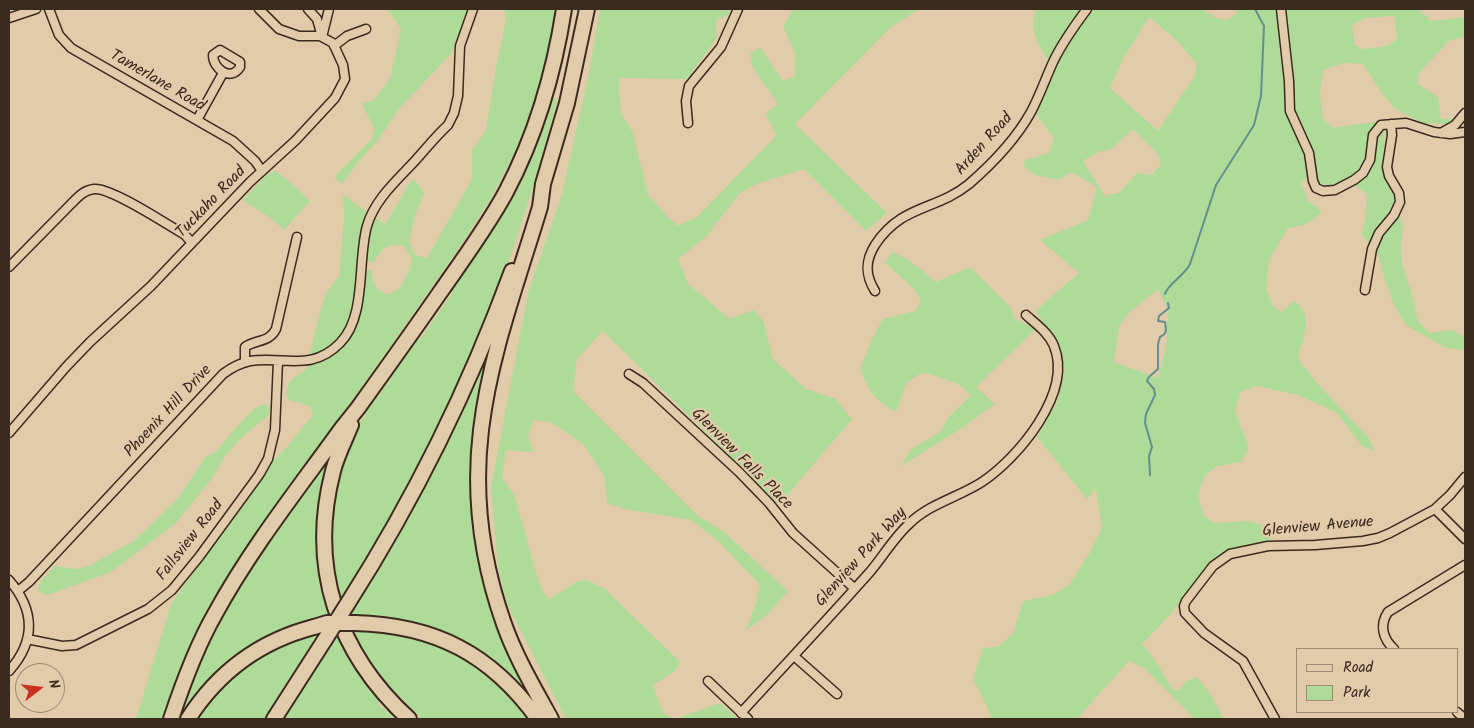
<!DOCTYPE html>
<html>
<head>
<meta charset="utf-8">
<style>
  body { margin:0 }
  #map { position:relative; width:1474px; height:728px; overflow:hidden; background:#e2cbab; font-family:Kalam,sans-serif }
  canvas { display:block }
  .frame { position:absolute; inset:0; border:10px solid #3b2a1e; pointer-events:none }
  .legend { position:absolute; left:1296px; top:648px; width:162px; height:65px; box-sizing:border-box; background:#e2cbab; border:1px solid #9f8b73; margin:0; padding:6px 9px; list-style:none; font-size:15px; color:#3b2a1e }
  .legend li { display:flex; align-items:center; gap:10px; height:25px }
  .legend b { width:25px; border:1px solid #9f8b73 }
  .north { position:absolute; left:15px; top:663px; width:50px; height:50px; box-sizing:border-box; background:#e2cbab; border:1px solid #9f8b73; border-radius:50%; rotate:74deg; font-size:14px; font-weight:700; line-height:20px; text-align:center; color:#3b2a1e }
  .north::after { content:''; display:block; margin:auto; width:18px; height:22px; background:#c8321e; clip-path:polygon(50% 0,100% 100%,50% 72%,0 100%) }
</style>
</head>
<body>
<div id="map">
<canvas width="1474" height="728"></canvas>
<div class="frame"></div>
<ul class="legend">
<li><b style="height:6px;background:#e2cbab"></b>Road</li>
<li><b style="height:14px;background:#afdb99"></b>Park</li>
</ul>
<div class="north">N</div>
</div>
<script>
const ctx = document.querySelector('canvas').getContext('2d');
ctx.lineJoin = 'round';
function fill(path, color) {
  ctx.fillStyle = color;
  ctx.fill(path, 'evenodd');
}
function strokePath(path, color, width, dash) {
  ctx.strokeStyle = color;
  ctx.lineWidth = width;
  ctx.lineCap = dash ? 'butt' : 'round';
  ctx.setLineDash(dash || []);
  ctx.stroke(path);
}
function drawText(font, color, halo, rows, align = 'center') {
  ctx.font = font + ' Kalam,sans-serif';
  ctx.lineWidth = 4.5;
  ctx.setLineDash([]);
  ctx.textBaseline = 'middle';
  ctx.strokeStyle = halo;
  ctx.fillStyle = color;
  for (const [text, x, y, turn = 0] of rows) {
    ctx.save();
    ctx.translate(x, y);
    ctx.rotate((+turn || 0) * Math.PI / 180);
    ctx.textAlign = isNaN(turn) ? turn : align;
    if (halo) ctx.strokeText(text, 0, 0);
    ctx.fillText(text, 0, 0);
    ctx.restore();
  }
}
fill(new Path2D(`
  M384 9H470L451 54 398 110 379 139 359 161 342 184 334 177 372 139 374 128 362 104 374 100 390 78 401 29 390 13Z
  M504 9H560L539 91 514 154 490 200 457 251 310 461 191 649 170 700 164 719H136L171 604 273 460 284 450 313 415 310 406 289 400 286 394 289 382 306 369 321 308 326 293 339 276 344 218 343 194 366 212 357 260 358 271 372 270C372 283 375 289 387 295L399 289 409 271 412 258 404 246C387 242 382 249 373 263L369 262 365 257 370 224 375 218 385 224C395 210 402 194 412 179L418 184 424 193 415 216 409 242 415 255 427 258 472 179V150L486 130 496 67 506 20Z
  M600 9H729V14L716 21 717 38 687 79 620 78 619 89 621 113 633 133 648 195 677 226 697 217 777 135 765 114 778 104 753 68 750 54 760 47 783 81 795 76V54L783 26 794 9H919L890 28 795 124 887 213 866 231 804 169 756 184 739 194 706 237 678 259 688 284 730 319 753 310 763 320 773 359 806 389 836 399 852 419 779 505 603 331 577 359 573 391 698 516 724 532 788 591 765 617 746 630 756 603 760 585 718 541 691 520 625 509 607 503 604 476 584 445 551 422 534 420 528 435 533 452 506 450 502 478 514 494 539 583 548 600 578 581 587 580 605 589 680 662 675 671 653 685 663 713 675 719 720 703 736 717 733 719H566L507 604 498 567 491 487 528 293 562 194 589 73Z
  M1036 9H1202L1218 19 1227 20 1236 14V9H1419L1431 21 1465 17V40L1462 37 1449 41 1418 74 1417 83 1438 97 1441 119 1460 118 1465 108V125L1422 123 1394 108 1383 95 1363 64 1344 63 1323 70 1320 94 1323 119 1333 128 1380 121 1385 135 1382 170 1396 200 1403 226 1401 244 1402 265 1411 290 1418 321 1430 333 1453 330 1465 338V350L1446 348 1406 325 1394 305 1385 281 1378 254 1361 234 1365 220 1367 194 1355 186 1331 188 1307 178 1301 183 1308 201 1322 211C1313 223 1303 226 1288 228L1269 260 1266 290 1273 306 1281 312 1294 301C1316 315 1302 338 1298 358L1315 381 1369 438 1374 451 1362 446 1337 413 1298 395 1256 386 1240 392 1235 411 1249 448 1242 461 1215 467 1204 477 1198 495 1204 516 1215 523 1248 521 1266 526 1271 543 1239 546 1217 556 1194 582 1171 614 1142 644 1155 660 1173 690H1179L1186 681 1197 677 1210 693 1224 719H1195L1144 668 1129 661 1077 719H992L983 698 973 679 983 648 998 647 1013 633 1023 601 1053 595 1069 585 1089 554 1102 528 1096 489 1087 499 1037 437 1057 402 1065 369 1054 337 1035 311 1079 273 1040 240 1088 220 1097 187 1071 172 1059 180 1035 175 1024 167 1025 160 1049 153 1054 138 1035 113 1055 69C1042 52 1027 32 1036 9ZM1394 16 1397 39 1387 46 1362 49 1355 45 1352 25 1366 18ZM1149 17 1175 39 1197 64 1194 77 1158 131 1110 88 1122 61ZM1133 129 1158 154 1161 164 1152 175 1137 173 1119 193 1105 196 1083 161 1096 153 1111 149ZM1158 289 1168 310 1166 347 1158 378 1114 362 1119 327 1129 313Z
  M550 98 557 99 555 110C511 273 446 451 347 590L348 592 339 607 329 549 333 501 339 471 356 427 365 416 366 412 380 393 385 383 414 342 422 337 452 293 451 288 493 226Z
  M276 171 290 182 310 201 284 230 269 217 243 200 267 174Z
  M893 252 910 261 936 282 970 267 1012 309 1014 318 1036 329 976 387 995 404 962 428 901 466 911 449 940 432 947 419 971 395 958 384 923 372 907 382 896 412C874 400 869 391 860 369L873 337 883 319 915 311 921 302C916 285 896 275 885 262Z
  M504 309 473 500 529 693H527C513 680 501 665 484 654 442 626 396 618 346 617L438 459 477 377Z
  M266 404 270 409 268 416 242 437 225 456 213 477 176 523 111 572 47 595 37 591 41 581 54 566 77 569 89 566 134 541 179 497 206 456 215 453 236 427 255 408Z
  M323 465 327 468 320 510 326 597 331 618 275 634 248 649 182 719H175L204 643 254 558Z
  M349 628 419 635 482 666 533 719H422L389 686 366 655 360 652Z
  M324 631 267 719H192L201 705 263 650Z
  M336 631 349 657 380 699 378 704 396 719H281Z`), '#afdb99');
strokePath(new Path2D(`
  M1165 294C1167 285 1184 276 1190 264L1216 185 1254 125 1261 96 1264 26 1255 9
  M1150 475 1149 456 1152 447 1145 423 1146 414 1155 395 1154 389 1147 381 1149 377 1158 369V344L1160 337C1168 333 1166 330 1165 322L1158 321 1159 316 1169 308 1168 303`), '#658f8e', 2);
const minor = new Path2D(`
  M49 9 59 35 71 48 233 141 255 161 262 171
  M308 9 317 19 322 37
  M1281 9 1289 81 1290 111 1309 153 1313 181 1316 188 1323 191 1335 190 1354 180 1363 173 1370 160 1373 135 1381 125 1406 123 1434 132 1450 134 1465 132
  M9 18 36 9
  M322 37 329 9
  M334 46 347 36 366 29
  M220 50 240 62V67C231 82 213 69 213 55Z
  M197 120 223 73
  M688 123 686 101 689 86 721 47 738 9
  M1441 133 1455 125 1465 113
  M9 267 71 204C78 197 84 190 94 189 111 187 168 225 185 235L192 243
  M1365 290 1372 249 1379 233 1394 215 1400 202 1399 193 1389 176 1387 167 1392 135 1391 124
  M875 291C865 275 865 261 875 245 902 204 936 211 969 184 992 164 1016 139 1031 112 1040 95 1046 77 1054 60 1063 42 1075 25 1087 9
  M245 362V347C256 339 269 343 276 329L297 237
  M629 374 643 383 739 472 769 503 793 533 854 588
  M9 433 66 367 90 342 151 286 250 182 296 140 335 98 345 79 343 65 333 43 320 36H299L279 29 259 9
  M1435 509 1465 539
  M9 580C35 610 36 641 9 671
  M18 591 29 582 223 374C231 368 240 363 250 361 284 356 312 372 340 343 367 316 357 261 367 226 374 201 395 182 412 164 424 151 435 137 448 125L454 113 458 96 460 46 473 9
  M27 639 62 646 76 645 148 609 172 590 199 557 259 475 268 459 275 430 278 361
  M1394 649C1383 639 1379 625 1388 612L1465 565
  M794 656 837 694
  M708 681 748 719
  M1457 712 1465 719
  M741 713C784 666 827 620 869 573 883 557 894 537 910 523 931 503 959 497 982 482 1018 458 1073 393 1054 346 1049 333 1036 324 1026 315
  M1275 719 1243 661 1204 633 1185 613 1184 606 1186 601 1213 566 1230 554 1268 546 1315 545 1363 541 1378 538 1390 533 1435 509 1450 495 1465 477`);
const motorway = new Path2D(`
  M351 425C345 440 337 455 333 471 308 567 337 653 409 719
  M348 603C415 498 469 388 512 271
  M355 623C435 625 491 654 538 719
  M171 719C183 683 196 647 215 614 251 548 298 489 342 428L358 408C386 369 414 330 441 291 464 258 487 227 506 192 536 135 554 73 564 9
  M188 719C218 672 260 641 314 627
  M274 719 324 641
  M551 719C534 688 516 658 504 624 482 562 473 496 481 430 490 354 518 280 540 207L543 184 567 103 587 9`);
strokePath(minor, '#3b2a1e', 11);
strokePath(motorway, '#3b2a1e', 18);
strokePath(minor, '#e2cbab', 8);
strokePath(motorway, '#e2cbab', 14);
const motorwayBridge = new Path2D(`
  M314 627 327 623H355
  M324 641 348 603`);
strokePath(motorwayBridge, '#3b2a1e', 18, []);
strokePath(motorwayBridge, '#e2cbab', 14);
drawText('16px', '#3b2a1e', '#e2cbab', [
  ["Tamerlane Road",157,82,30],
  ["Arden Road",985,145,-48],
  ["Tuckaho Road",212,203,-46],
  ["Phoenix Hill Drive",169,412,-47],
  ["Glenview Falls Place",741,460,45],
  ["Glenview Avenue",1318,528,-5],
  ["Fallsview Road",191,541,-52],
  ["Glenview Park Way",862,558,-48]
]);
</script>
</body>
</html>
